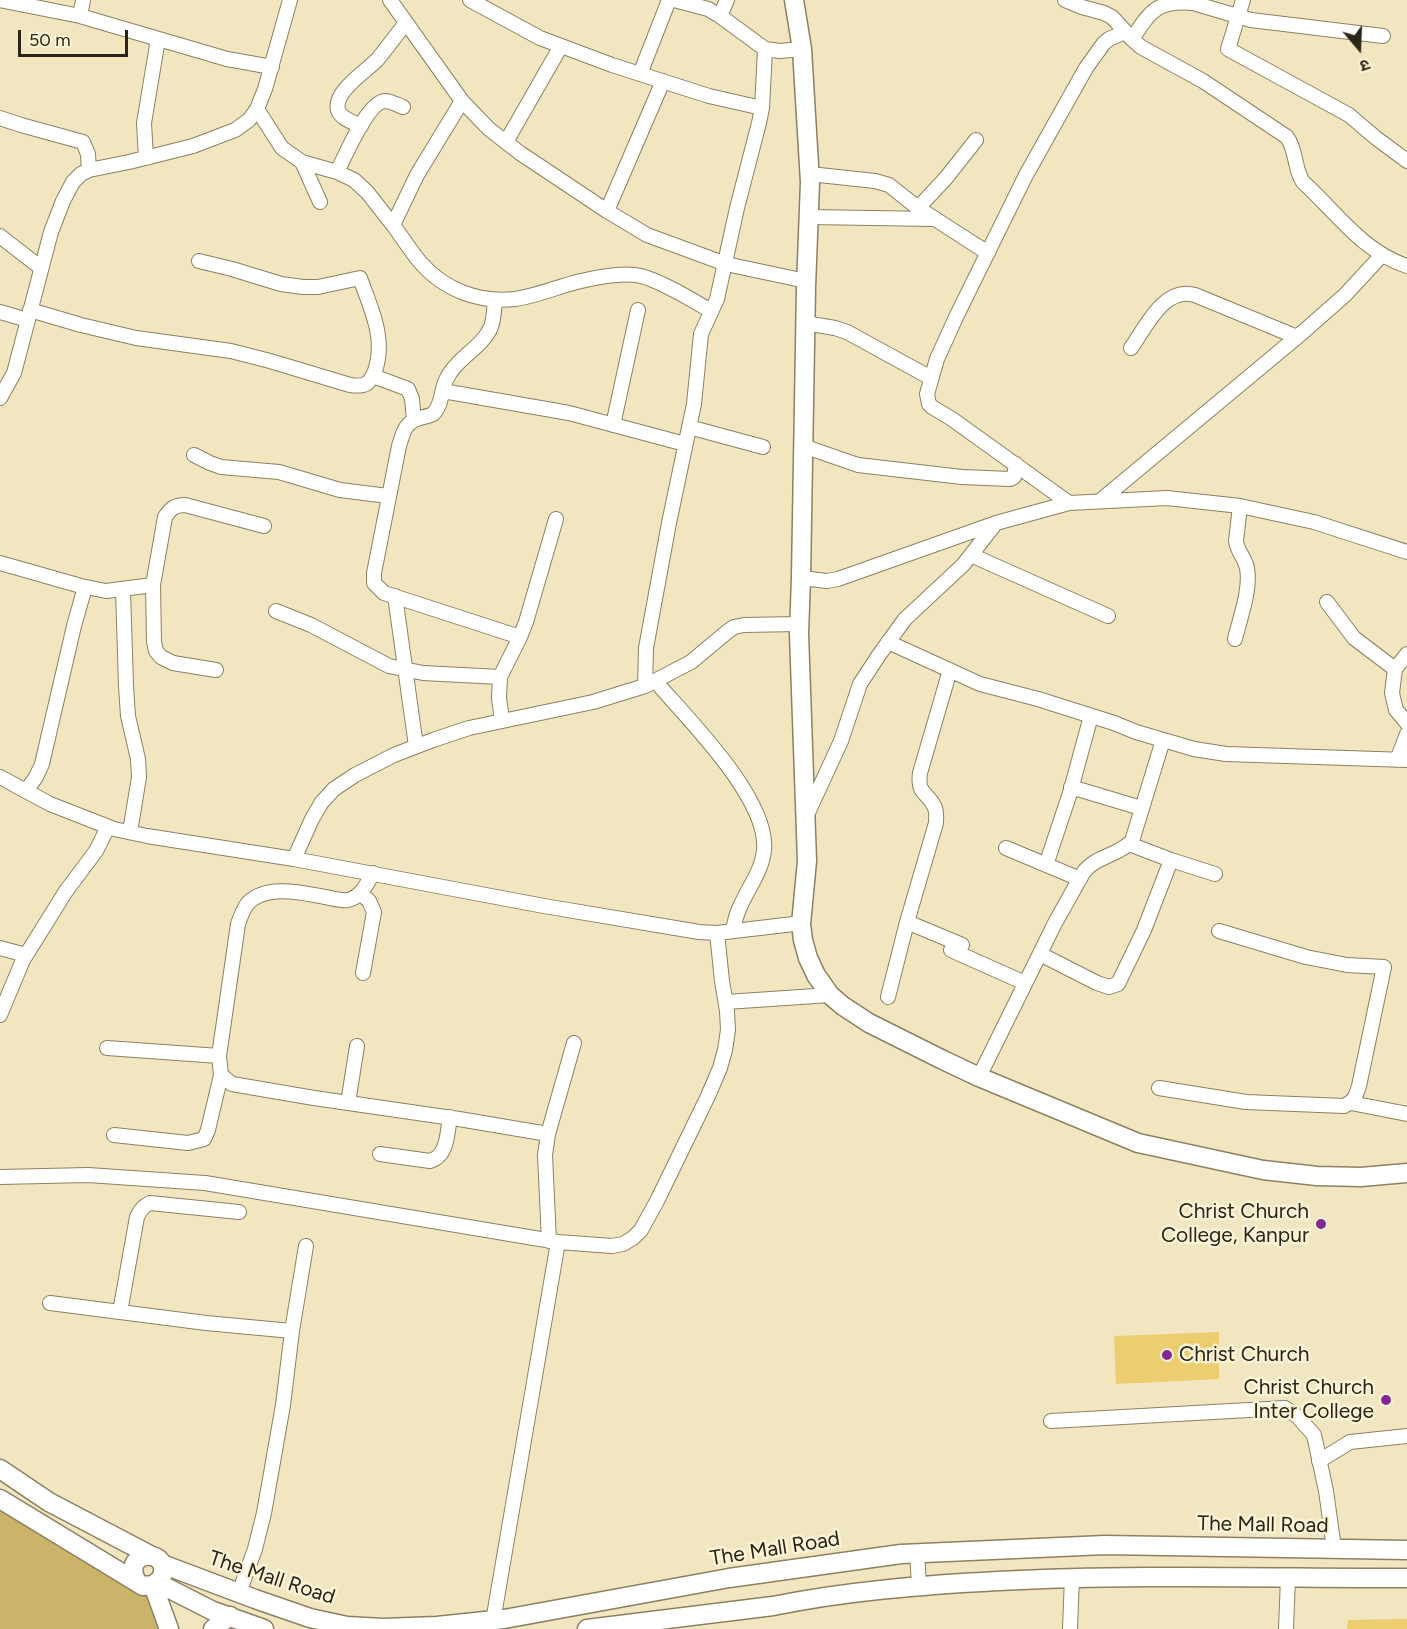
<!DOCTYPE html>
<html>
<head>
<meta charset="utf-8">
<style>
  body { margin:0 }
  #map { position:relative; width:1407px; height:1629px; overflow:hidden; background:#f2e6c1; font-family:Figtree,"Noto Sans Devanagari",sans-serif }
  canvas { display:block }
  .north { position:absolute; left:1329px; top:18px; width:60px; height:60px; -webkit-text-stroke:4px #fdf3d6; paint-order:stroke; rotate:161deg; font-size:16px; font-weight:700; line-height:24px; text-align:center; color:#292517 }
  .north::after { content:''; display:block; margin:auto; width:21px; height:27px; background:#292517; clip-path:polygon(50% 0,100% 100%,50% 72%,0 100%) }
  .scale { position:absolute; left:18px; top:30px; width:110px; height:27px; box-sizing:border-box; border:3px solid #292517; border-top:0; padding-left:8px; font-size:18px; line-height:21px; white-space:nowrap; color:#292517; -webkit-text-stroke:4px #fdf3d6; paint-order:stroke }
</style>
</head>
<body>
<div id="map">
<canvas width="1407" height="1629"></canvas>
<div class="north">उ</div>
<div class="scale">50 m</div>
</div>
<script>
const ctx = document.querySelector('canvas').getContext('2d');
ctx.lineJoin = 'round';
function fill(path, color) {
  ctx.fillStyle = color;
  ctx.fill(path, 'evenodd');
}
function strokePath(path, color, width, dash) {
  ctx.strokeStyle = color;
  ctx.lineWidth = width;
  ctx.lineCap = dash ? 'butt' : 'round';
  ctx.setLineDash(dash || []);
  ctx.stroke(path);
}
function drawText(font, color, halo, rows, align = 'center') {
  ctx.font = font + ' Figtree,sans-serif';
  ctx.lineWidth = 5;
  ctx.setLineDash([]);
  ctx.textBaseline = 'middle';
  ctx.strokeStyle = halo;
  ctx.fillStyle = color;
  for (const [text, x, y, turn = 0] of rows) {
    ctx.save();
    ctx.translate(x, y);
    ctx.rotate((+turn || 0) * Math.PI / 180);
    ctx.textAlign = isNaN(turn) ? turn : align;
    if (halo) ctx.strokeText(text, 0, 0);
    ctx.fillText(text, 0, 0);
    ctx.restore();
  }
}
fill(new Path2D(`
  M0 1492 146 1588 163 1629H0Z`), '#cbb369');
fill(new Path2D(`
  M1219 1332V1379L1116 1384 1114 1336Z
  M1407 1619V1629H1347L1348 1620Z`), '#ecce71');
const street = new Path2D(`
  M0 0 80 16 83 0
  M390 0 462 101 489 129 520 153 607 211 647 235 726 264 806 281
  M470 0 540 38 612 65 709 96 762 108
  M674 0 708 9 720 16 765 49 780 51 802 49
  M1065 0 1082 7 1104 13 1112 17 1132 39 1141 47 1203 81 1287 137C1297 151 1294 169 1303 182 1336 212 1363 252 1407 266
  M1243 0 1228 49 1349 115 1376 138 1407 161
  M80 16 227 59 272 67
  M720 16 727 0
  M1132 39C1150 12 1156 0 1193 3L1251 20 1383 36
  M640 74 669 0
  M257 109 282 148 302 162 337 172 354 180 367 192 393 225 417 175 462 101
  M0 118 21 125 83 142 88 154 89 170
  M361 126C353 122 341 119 338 110 333 92 366 71 377 60 387 48 396 35 406 23
  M506 142 561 46
  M146 158 144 123 158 39
  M302 162 320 202
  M337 172C345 157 367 102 385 101 390 101 398 105 403 107
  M810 174 875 181 889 185 918 208 988 253
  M918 208 946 178 976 140
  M607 211 663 81
  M809 217 934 219
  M393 225C402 237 410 250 420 262 444 290 479 303 515 299 537 296 559 286 581 281 598 277 624 272 641 276 661 281 692 300 711 311
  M0 236 41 268
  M495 300C494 309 494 319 491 327 482 348 456 358 446 380 441 390 442 406 433 414 429 416 424 417 420 418 405 422 403 433 399 446L374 573V583L384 593 520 637
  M30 310 81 325 136 338 231 351 270 361 350 385C365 387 369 385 375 371 386 338 371 309 360 278L318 287H303L281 284 232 269 199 261
  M0 312 28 320
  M805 323 835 328 847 332 931 378
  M1131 348C1146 327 1164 286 1195 295L1297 337
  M373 376 408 389 412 399 414 420
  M443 391 569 413 685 444
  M0 398 14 373 51 232 63 201 73 182 81 174 89 170 129 162 193 146 235 130 249 120 257 109 265 89 290 0
  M613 425 638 310
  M689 427 763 447
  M803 446 858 465 962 477 1010 479 1014 477 1016 464
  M194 455 210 463 221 467 279 472 340 490 388 496
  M1100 501 1303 332 1345 295 1382 255
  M1069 503 952 419 932 407 929 404 927 394 937 359 957 315 1026 175 1086 68 1104 43 1109 39 1125 32
  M971 555 1108 616
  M0 563 81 586 106 591 153 585
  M801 578 827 581 838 579 996 523
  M123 590 126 686 128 716 138 759 139 777 130 832
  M395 596 416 746
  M1327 602 1354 638 1395 669
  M276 611 311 625 389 666 423 673 500 677
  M1235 639C1240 618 1251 589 1247 568 1245 558 1237 551 1236 541L1240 506
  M888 642 980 684 1038 699 1114 723 1136 732 1194 749 1226 754 1407 760
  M1407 654 1395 669 1392 693 1396 710 1407 723
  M216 670 173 663 161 657 156 651 154 642 153 585 165 517C171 508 175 505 185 505L264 526
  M656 682C688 719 769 799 764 850 762 872 747 889 739 909 736 916 734 924 733 931
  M645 686 646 648 669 523 694 404 701 334 717 299 737 208 759 123 762 108 765 49
  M502 720 499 698 500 677 520 637 526 622 556 519
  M1397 760 1407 734
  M0 777 50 804 114 829 147 836 294 859 544 906 699 932 717 933 802 923
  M1071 787 1141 808
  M26 791 36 777 42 764 74 626 85 587
  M806 817 841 741 860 684 879 655 905 619 963 565 996 523 1069 503 1167 498 1240 506 1314 522 1407 552
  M1129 844 1171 860 1215 874
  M1006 848 1080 879
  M294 859 312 819 322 802 334 789 355 775 394 755 433 740 469 728 593 702 645 686 691 662 727 632 734 627 744 625 799 624
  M1046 865 1070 793 1091 716
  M373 873C367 884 361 897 348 900 341 901 332 898 325 897 302 893 267 884 248 903 243 909 241 916 238 924L219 1056 221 1075 232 1084 314 1098 459 1119 548 1134
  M360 893 369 901 374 912 363 973
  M907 922 962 945
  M0 948 26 955
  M951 950 1025 983
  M1040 954 1097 983 1109 987 1118 984 1144 930 1171 860
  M888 997 907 922 936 823C936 818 937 813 935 808 928 791 917 796 920 773L950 670
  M726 1002 830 995
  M0 1015 23 960 66 891 96 851 108 827
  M107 1048 219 1056
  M979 1077 1055 923 1083 873C1095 856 1118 856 1132 841L1163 740
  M1159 1088 1246 1102 1344 1106C1354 1102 1356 1096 1359 1086L1384 967 1347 965 1306 957 1219 931
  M348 1103 357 1046
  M1351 1103 1407 1114
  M114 1135 188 1143 204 1139 208 1130 221 1075
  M380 1154 430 1161C448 1156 447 1133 450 1117
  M0 1177 88 1175 205 1183 558 1242 612 1246 623 1244 633 1238 641 1230 657 1201 708 1096 720 1068 725 1050 728 1030 727 1011 722 981 717 933
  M549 1241 545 1155 548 1134 574 1043
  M50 1303 206 1323 292 1331
  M120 1312 137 1217C140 1210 143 1206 150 1203L239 1212
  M1051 1421 1285 1408 1298 1417 1314 1435 1326 1491 1334 1548
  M1319 1461 1350 1442 1407 1436
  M917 1553 919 1585
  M239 1593 255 1549 264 1513 283 1405 292 1331 306 1246
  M492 1627 558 1242
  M1070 1629 1072 1577
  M1286 1629 1288 1578`);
const secondary = new Path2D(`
  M794 0 802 49 810 182 806 287 801 578 799 634 807 861 801 924 803 940 808 958 816 975 830 995 843 1006 869 1023 943 1060 979 1077 1138 1143 1263 1170 1317 1176 1361 1177 1407 1173
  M0 1469 49 1502 150 1555
  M0 1499 143 1586 153 1585 161 1579C174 1547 121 1549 136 1580
  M162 1564 255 1599 310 1618 347 1626 383 1628 437 1626 504 1619 729 1578 901 1554 1105 1545 1407 1550
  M158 1583 213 1611 264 1629
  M153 1585 169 1629
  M213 1629 230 1616
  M587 1629 773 1606C847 1591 923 1585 998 1581 1134 1574 1271 1578 1407 1578`);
strokePath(street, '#8c8160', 16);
strokePath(secondary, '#8c8160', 21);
strokePath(street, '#fff', 14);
strokePath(secondary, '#fff', 18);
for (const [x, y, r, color] of [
  [1321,1224,6,"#852792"],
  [1167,1355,6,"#852792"],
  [1386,1400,6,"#852792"]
]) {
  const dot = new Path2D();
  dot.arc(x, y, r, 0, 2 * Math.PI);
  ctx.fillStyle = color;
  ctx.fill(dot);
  strokePath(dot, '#fdf3d6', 2);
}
drawText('21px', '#292517', '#fdf3d6', [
  ["Christ Church",1309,1212],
  ["College, Kanpur",1309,1236],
  ["Christ Church",1179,1355,"left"],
  ["Christ Church",1374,1388],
  ["Inter College",1374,1412]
], 'right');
drawText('21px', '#292517', '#fdf3d6', [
  ["The Mall Road",1263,1525,1],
  ["The Mall Road",775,1549,-9],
  ["The Mall Road",272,1578,18]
]);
</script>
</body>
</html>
